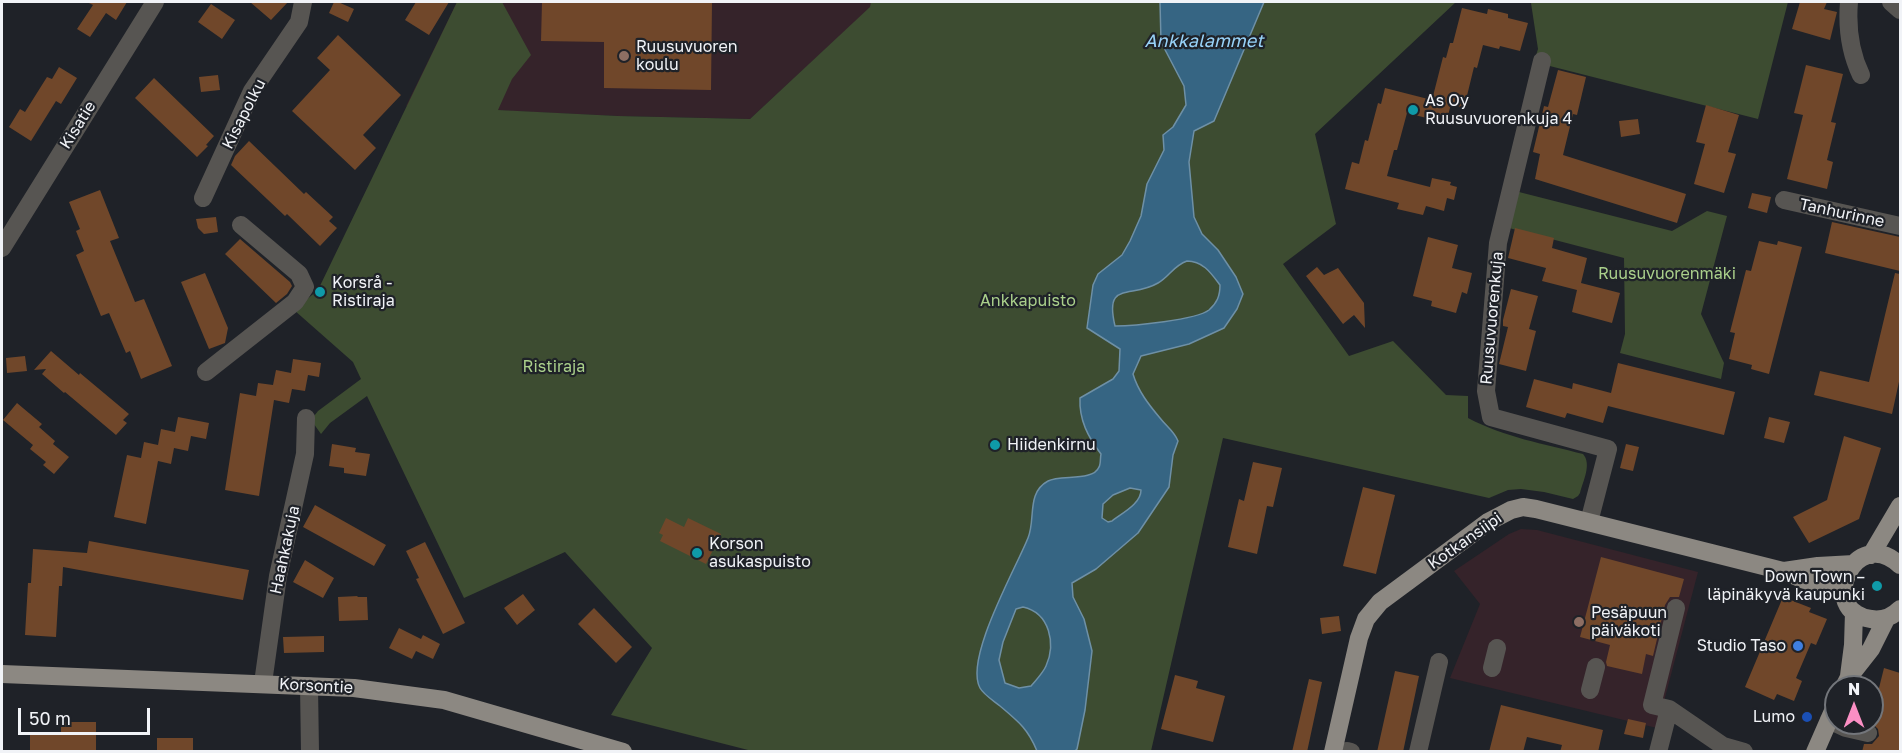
<!DOCTYPE html>
<html>
<head>
<meta charset="utf-8">
<style>
  body { margin:0 }
  #map { position:relative; width:1902px; height:753px; overflow:hidden; background:#1f2228; font-family:"Golos Text",sans-serif }
  canvas { display:block }
  .frame { position:absolute; inset:0; border:3px solid #f1f3f7; pointer-events:none }
  .north { position:absolute; left:1824px; top:675px; width:60px; height:60px; box-sizing:border-box; background:#1f2228; border:2px solid #73767b; border-radius:50%; rotate:0deg; font-size:16px; font-weight:700; line-height:24px; text-align:center; color:#f1f3f7 }
  .north::after { content:''; display:block; margin:auto; width:21px; height:27px; background:#fb8fc4; clip-path:polygon(50% 0,100% 100%,50% 72%,0 100%) }
  .scale { position:absolute; left:18px; top:708px; width:132px; height:27px; box-sizing:border-box; border:3px solid #f1f3f7; border-top:0; padding-left:8px; font-size:18px; line-height:21px; white-space:nowrap; color:#f1f3f7; -webkit-text-stroke:4px #1f2228; paint-order:stroke }
</style>
</head>
<body>
<div id="map">
<canvas width="1902" height="753"></canvas>
<div class="frame"></div>
<div class="north">N</div>
<div class="scale">50 m</div>
</div>
<script>
const ctx = document.querySelector('canvas').getContext('2d');
ctx.lineJoin = 'round';
function fill(path, color) {
  ctx.fillStyle = color;
  ctx.fill(path, 'evenodd');
}
function strokePath(path, color, width, dash) {
  ctx.strokeStyle = color;
  ctx.lineWidth = width;
  ctx.lineCap = dash ? 'butt' : 'round';
  ctx.setLineDash(dash || []);
  ctx.stroke(path);
}
function drawText(font, color, halo, rows, align = 'center') {
  ctx.font = font + ' "Golos Text",sans-serif';
  ctx.lineWidth = 4.5;
  ctx.setLineDash([]);
  ctx.textBaseline = 'middle';
  ctx.strokeStyle = halo;
  ctx.fillStyle = color;
  for (const [text, x, y, turn = 0] of rows) {
    ctx.save();
    ctx.translate(x, y);
    ctx.rotate((+turn || 0) * Math.PI / 180);
    ctx.textAlign = isNaN(turn) ? turn : align;
    if (halo) ctx.strokeText(text, 0, 0);
    ctx.fillText(text, 0, 0);
    ctx.restore();
  }
}
fill(new Path2D(`
  M457 2H871V7L750 119 618 116 406 106Z
  M1521 529 1537 530 1698 572 1657 728 1450 678 1480 604 1454 571 1509 534Z`), '#35232a');
fill(new Path2D(`
  M457 2H502L531 55 512 79 498 110 618 116 750 119 870 7 871 2H1456L1315 134 1336 224 1283 264 1349 356 1393 341 1446 395 1468 396V418C1504 437 1544 444 1583 454 1592 464 1583 481 1580 493L1578 496 1573 499 1544 492 1521 489 1508 490 1489 498 1223 438 1151 751H752L611 715 652 648 565 552 464 598 367 396 330 423 321 434 311 420 318 411 361 379 353 362 294 310 318 290Z
  M1528 2H1788L1758 119 1534 62 1538 49 1531 3Z
  M1519 192 1672 231 1707 211 1727 216 1701 314 1724 363 1721 379 1620 353 1625 334 1624 258 1509 228Z`), '#3d4c31');
const water = new Path2D(`
  M1160 2H1264L1214 121 1194 131 1189 162 1194 217 1202 234 1218 250 1236 277 1243 294 1237 309 1224 328 1189 344 1141 356 1133 374C1138 391 1149 405 1160 418 1166 426 1174 431 1178 441L1173 455 1169 487 1138 533 1096 569 1072 583 1073 597 1084 619 1092 651 1085 710 1077 749 1075 751H1037C1028 729 1019 722 1000 706 994 701 984 695 980 688 964 659 1016 568 1028 538 1036 519 1026 493 1048 481 1060 474 1093 482 1099 467 1101 464 1100 458 1101 454 1088 437 1079 420 1080 398L1113 379 1119 371 1120 349 1087 328 1093 285 1098 274 1122 255 1130 241 1141 216 1147 184 1164 150 1163 135 1173 127 1186 105 1184 86 1161 42ZM1187 261C1203 261 1211 273 1220 285 1220 296 1217 303 1209 310 1196 320 1133 326 1115 326 1104 280 1131 299 1158 283 1170 276 1173 266 1187 261ZM1130 488 1141 490C1141 504 1122 513 1112 521L1108 522 1102 518 1103 504 1113 495ZM1023 607C1050 613 1056 644 1046 666 1043 673 1036 680 1031 686L1019 688 1005 683 999 660 1003 642 1016 609Z`);
fill(water, '#366583');
strokePath(water, '#6e90a6', 1.5);
fill(new Path2D(`
  M87 2H127L116 20 106 13 90 37 77 29 93 5Z
  M250 2H288L271 20Z
  M334 2H338L354 9 348 22 329 13Z
  M416 2H449L429 35 405 20Z
  M542 2H712L711 90 604 88V42L541 41Z
  M1800 2H1827L1824 9 1837 12 1830 40 1792 29Z
  M211 4 235 20 222 39 198 22Z
  M1462 8 1487 14 1488 9 1508 14V18L1528 23 1520 51 1500 46 1499 49 1483 45 1477 68 1474 67 1464 108 1451 104 1446 123 1407 113 1397 150H1394L1387 176 1430 187 1432 178 1451 182 1450 185 1457 187 1454 200 1447 198 1444 211 1426 206 1423 215 1397 209 1399 203 1345 189 1352 162 1359 164 1365 140 1368 141 1378 103 1381 104 1385 88 1432 100 1443 57 1446 58 1450 43H1453Z
  M338 35 401 95 363 135 376 148 355 170 292 111 330 70 317 58Z
  M1806 65 1843 74 1831 122 1836 123 1827 160 1833 162 1827 189 1787 179 1803 115 1794 113Z
  M59 67 77 78 61 104 56 101 31 141 9 127 20 109 25 112 47 77 52 79Z
  M1558 70 1586 77 1577 115 1573 114 1563 155 1686 194 1677 223 1535 179 1540 154 1533 152 1544 106 1548 107Z
  M218 75 220 90 201 92 199 77Z
  M154 78 214 136 206 145 208 146 197 157 135 98Z
  M1706 105 1739 115 1728 152 1736 154 1724 193 1694 184 1705 144 1696 142Z
  M1638 119 1640 134 1621 137 1619 121Z
  M249 141 304 194 306 192 333 217 329 221 337 228 320 246 287 214 285 216 231 165 235 156Z
  M100 190 119 238 110 241 135 302 144 299 172 366 141 379 130 351 126 353 109 313 101 316 76 255 84 251 76 231 80 229 69 202Z
  M1752 193 1771 197 1767 213 1748 208Z
  M216 217 218 232 204 234 198 228 196 219Z
  M1832 222 1900 237V271L1825 253Z
  M1515 228 1554 238 1552 248 1587 258 1581 283 1620 293 1612 323 1572 312 1577 290 1542 281 1546 268 1508 258Z
  M1428 237 1458 245 1452 268 1472 273 1467 294 1462 292 1456 313 1431 306 1432 301 1413 296Z
  M240 239 290 282 292 286 287 294 276 303 225 254Z
  M1759 241 1777 245 1778 241 1802 247 1769 374 1751 369 1752 365 1729 359 1735 333 1730 332 1746 270 1751 271Z
  M1317 267 1324 275 1338 268 1364 303 1365 328 1354 315 1343 324 1306 276Z
  M205 273 228 328 225 343 209 349 181 282Z
  M1895 273 1900 274V377L1892 414 1814 395 1820 371 1869 382Z
  M1511 289 1538 296 1529 329 1536 331 1526 371 1499 364 1508 327 1503 326V320Z
  M51 351 79 375 80 373 129 414 123 420 127 423 116 435 65 392 64 393 42 374 46 369 34 370Z
  M25 356 27 371 7 373 6 358Z
  M293 359 321 363 319 377 308 375 305 391 292 389 289 403 274 400 259 496 225 490 240 393 256 396 258 383 273 385 276 370 291 373Z
  M1618 363 1735 392 1724 435 1608 406 1603 423 1567 413 1565 418 1526 407 1534 379 1572 389 1573 383 1611 393Z
  M17 403 42 424 39 427 55 441 53 444 69 457 54 474 43 465 46 462 30 449 33 445 3 420Z
  M178 417 209 423 206 439 191 436 188 451 174 448 171 464 158 461 146 524 114 517 127 455 141 458 144 442 158 445 161 429 175 432Z
  M1769 417 1790 422 1784 443 1764 438Z
  M1844 436 1881 448 1859 519 1809 543 1793 517 1827 500Z
  M332 444 356 448 355 452 370 454 366 476 344 473V468L329 466Z
  M1626 444 1639 447 1633 471 1620 468Z
  M1253 462 1282 468 1273 507 1267 506 1257 554 1228 547 1239 499 1244 501Z
  M1363 487 1395 495 1376 574 1343 566Z
  M315 505 386 545 374 566 303 527Z
  M666 518 684 527 688 518 721 534 706 564 660 541 663 535 659 533Z
  M89 541 249 570 243 600 63 567 62 586H59L56 637 25 635 28 583H31L33 549 87 553Z
  M425 542 465 623 443 634 416 579 419 578 406 551Z
  M1601 557 1684 579 1679 597H1670L1665 605 1653 656 1646 654 1642 674 1607 666 1606 662 1610 645 1580 637Z
  M305 560 334 578 323 598 293 582Z
  M523 594 535 610 517 625 504 608Z
  M358 596 357 597H367L368 620 339 621 338 597Z
  M1783 597 1811 608 1809 612 1827 619 1816 645 1811 643 1796 678 1802 681 1794 701 1777 694 1774 700 1745 687Z
  M594 608 632 647 616 663 578 624Z
  M1339 616 1341 631 1322 634 1320 618Z
  M399 628 421 639 423 635 440 644 433 659 416 651 412 659 389 648Z
  M324 636V652L284 653 283 637Z
  M1884 668 1900 673V752H1862L1864 744H1872L1879 736 1878 729 1872 723V716Z
  M1395 671 1419 676 1403 752H1377Z
  M1175 675 1198 681 1196 688 1225 696 1213 742 1161 729Z
  M1309 679 1322 682 1307 752H1292Z
  M1501 705 1603 730 1598 752H1560L1562 745 1527 737 1523 752H1489Z
  M1628 719 1646 723 1643 738 1624 734Z
  M61 722H96V752H30V734H61Z
  M157 738H193V752H157Z`), '#70472a');
strokePath(new Path2D(`
  M1849 2C1847 26 1850 52 1861 75
  M1891 2 1900 10
  M1542 61 1498 243 1486 391 1491 417 1608 449 1589 522
  M203 198 252 91 299 22 303 2
  M1784 200 1900 226
  M2 248 155 2
  M206 372 295 302 305 287 299 274 241 225
  M1676 608 1652 705 1669 709 1723 746 1744 752
  M1492 668 1497 648
  M263 683 278 576 305 454 306 418
  M309 686 310 752
  M1590 690 1596 667
  M1829 720 1846 728 1868 733
  M1347 751 1351 752
  M1418 752 1439 662
  M1658 752 1669 709`), '#575552', 18);
strokePath(new Path2D(`
  M1871 555 1900 506
  M1900 565C1854 523 1816 612 1871 619 1883 621 1892 617 1900 609
  M1784 571 1818 566 1854 564
  M2 674 354 688 444 700 623 752
  M1849 676 1853 645 1854 612
  M1844 687 1849 677 1871 649 1886 619
  M1333 752 1359 638 1366 619 1380 602 1488 522 1511 510 1523 507 1536 509 1783 571 1814 584 1844 593
  M1815 752 1836 704`), '#8c8882', 18);
for (const [x, y, r, color] of [
  [624,56,6,"#8d6e63"],
  [1413,110,6,"#0f9aa8"],
  [320,292,6,"#0f9aa8"],
  [995,445,6,"#0f9aa8"],
  [697,553,6,"#0f9aa8"],
  [1877,586,6,"#0f9aa8"],
  [1579,622,6,"#8d6e63"],
  [1798,646,6,"#3f7fe0"],
  [1807,717,6,"#1a4fb4"]
]) {
  const dot = new Path2D();
  dot.arc(x, y, r, 0, 2 * Math.PI);
  ctx.fillStyle = color;
  ctx.fill(dot);
  strokePath(dot, '#1f2228', 2);
}
drawText('16px', '#f1f3f7', '#1f2228', [
  ["Ruusuvuoren",636,47],
  ["koulu",636,65],
  ["As Oy",1425,101],
  ["Ruusuvuorenkuja 4",1425,119],
  ["Korsrå -",332,283],
  ["Ristiraja",332,301],
  ["Hiidenkirnu",1007,445],
  ["Korson",709,544],
  ["asukaspuisto",709,562],
  ["Down Town –",1865,577,"right"],
  ["läpinäkyvä kaupunki",1865,595,"right"],
  ["Pesäpuun",1591,613],
  ["päiväkoti",1591,631],
  ["Studio Taso",1786,646,"right"],
  ["Lumo",1795,717,"right"]
], 'left');
drawText('16px', '#f1f3f7', '#1f2228', [
  ["Kisapolku",244,114,-63],
  ["Kisatie",78,125,-58],
  ["Tanhurinne",1842,213,12],
  ["Ruusuvuorenkuja",1492,318,-85],
  ["Kotkansiipi",1465,541,-35],
  ["Haahkakuja",285,550,-78],
  ["Korsontie",316,686,3]
]);
drawText('16px', '#aad08b', '#1f2228', [
  ["Ruusuvuorenmäki",1667,274],
  ["Ankkapuisto",1028,301],
  ["Ristiraja",554,367]
]);
drawText('italic 18px', '#98d2f8', '#1f2228', [
  ["Ankkalammet",1204,41]
]);
</script>
</body>
</html>
